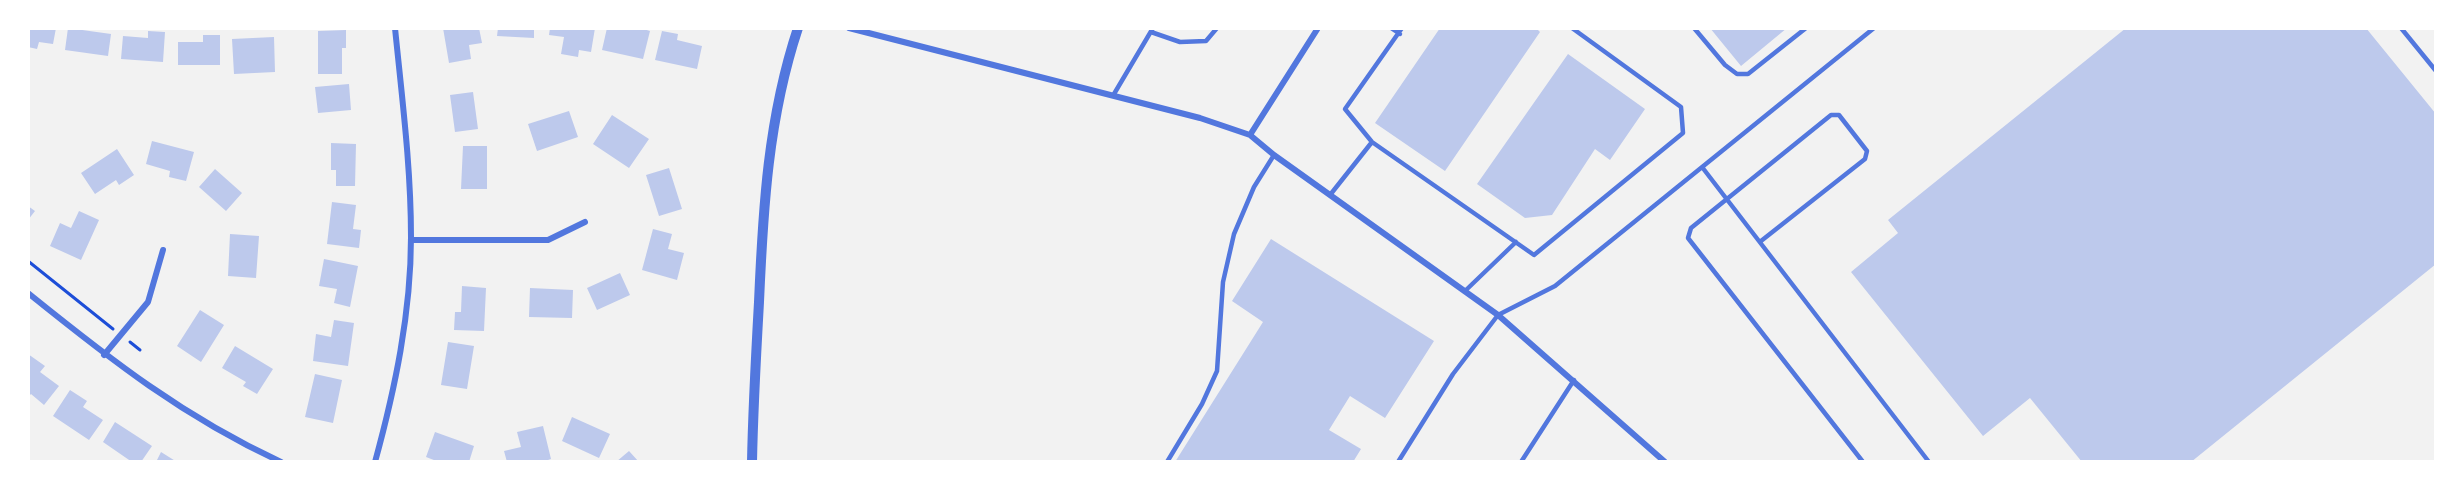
<!DOCTYPE html>
<html>
<head>
<meta charset="utf-8">
<style>
  body { margin:0 }
  #map { position:relative; width:2464px; height:490px; overflow:hidden; background:#f2f2f2; font-family:Helvetica,sans-serif }
  canvas { display:block }
  .frame { position:absolute; inset:0; border:30px solid #fff; pointer-events:none }
</style>
</head>
<body>
<div id="map">
<canvas width="2464" height="490"></canvas>
<div class="frame"></div>
</div>
<script>
const ctx = document.querySelector('canvas').getContext('2d');
ctx.lineJoin = 'round';
function fill(path, color) {
  ctx.fillStyle = color;
  ctx.fill(path, 'evenodd');
}
function strokePath(path, color, width, dash) {
  ctx.strokeStyle = color;
  ctx.lineWidth = width;
  ctx.lineCap = dash ? 'butt' : 'round';
  ctx.setLineDash(dash || []);
  ctx.stroke(path);
}
fill(new Path2D(`
  M28 28H56L53 44 39 42 37 49 28 47Z
  M68 28 111 34 108 56 65 50Z
  M443 28H479L482 43 469 45 471 59 449 63Z
  M498 28H534V38L497 36Z
  M550 28H595L591 52 579 50 578 57 561 54 564 37 549 35Z
  M607 28H640L650 31 643 59 602 50Z
  M1440 28H1536L1540 32 1445 171 1375 123Z
  M1710 28H1787L1741 66Z
  M2126 28H2366L2436 114V264L2191 462H2082L2030 398 1983 436 1851 272 1898 233 1888 220Z
  M346 30V48H342V74H318V31Z
  M148 31 165 32 163 62 121 59 123 36 148 38Z
  M662 31 678 34 677 40 702 46 697 69 655 60Z
  M203 35H220V65H178V42H203Z
  M274 37 275 72 234 74 232 39Z
  M1568 54 1645 109 1610 160 1595 149 1552 215 1525 218 1477 184Z
  M349 84 351 110 318 113 315 87Z
  M473 92 478 129 455 132 450 95Z
  M569 111 578 137 537 151 528 124Z
  M612 115 649 139 629 168 593 144Z
  M152 141 194 152 186 181 169 177 170 171 146 164Z
  M331 143 356 144 355 186H336V170H331Z
  M463 146H487V189H461Z
  M117 149 134 175 119 185 116 180 95 194 81 173Z
  M669 168 682 209 659 216 646 175Z
  M215 169 242 193 226 211 199 187Z
  M332 202 356 205 353 229 361 230 359 248 327 244Z
  M28 206 35 211 28 220Z
  M79 211 99 220 81 260 50 246 60 223 71 228Z
  M653 229 672 234 668 249 684 253 677 280 642 270Z
  M230 234 259 236 256 278 228 276Z
  M1271 239 1434 341 1385 418 1350 396 1329 430 1361 449 1353 462H1175L1263 322 1232 301Z
  M324 259 358 266 350 307 334 303 337 289 319 286Z
  M620 273 630 295 597 310 587 288Z
  M462 286 486 288 484 331 454 330 455 312H461Z
  M530 288 573 290 572 318 529 317Z
  M200 310 224 325 201 362 177 346Z
  M334 320 354 323 348 366 313 361 316 334 331 337Z
  M448 342 474 346 467 389 441 385Z
  M235 346 273 369 257 394 243 386 246 382 222 368Z
  M28 354 45 366 40 372 59 386 44 405 31 394 28 397Z
  M315 374 342 380 333 423 305 417Z
  M70 390 87 401 83 407 103 420 89 440 53 416Z
  M572 417 610 434 599 458 562 441Z
  M115 422 152 446 141 462H132L103 442Z
  M543 426 551 459 542 462H507L504 451 521 447 517 432Z
  M435 432 474 446 469 462H439L426 457Z
  M629 451 639 462H616Z
  M161 452 177 462H156Z`), '#bdc9ec');
strokePath(new Path2D(`
  M28 261 113 329
  M130 342 140 350`), '#1d4ed8', 3);
strokePath(new Path2D(`
  M1391 28 1400 34
  M1402 28 1345 109 1372 142 1534 255 1683 133 1681 107 1572 28
  M1694 28 1725 65 1737 74H1748L1806 28
  M2401 28 2436 71
  M1151 32 1180 42 1206 41 1217 28
  M1114 94 1153 28
  M1702 167 1929 462
  M1330 195 1372 142
  M1761 241 1865 159 1867 151 1839 115H1831L1691 228 1688 238 1863 462
  M1465 291 1516 242
  M1167 462 1202 404 1217 371 1223 282 1234 234 1254 187 1274 155
  M1398 462 1453 374 1498 315 1555 286 1874 28
  M1521 462 1574 380`), '#5277de', 4.5);
strokePath(new Path2D(`
  M849 28 1200 118 1250 135 1274 155 1498 315 1665 462
  M1250 135 1318 28
  M411 240H548L585 222
  M28 293C111 360 184 417 281 462
  M104 355 148 302 163 250
  M375 462C395 389 411 313 411 237 411 167 402 98 395 28`), '#5277de', 6);
strokePath(new Path2D(`
  M752 462C753 408 756 355 759 302 763 209 768 118 798 28`), '#5277de', 10);
</script>
</body>
</html>
